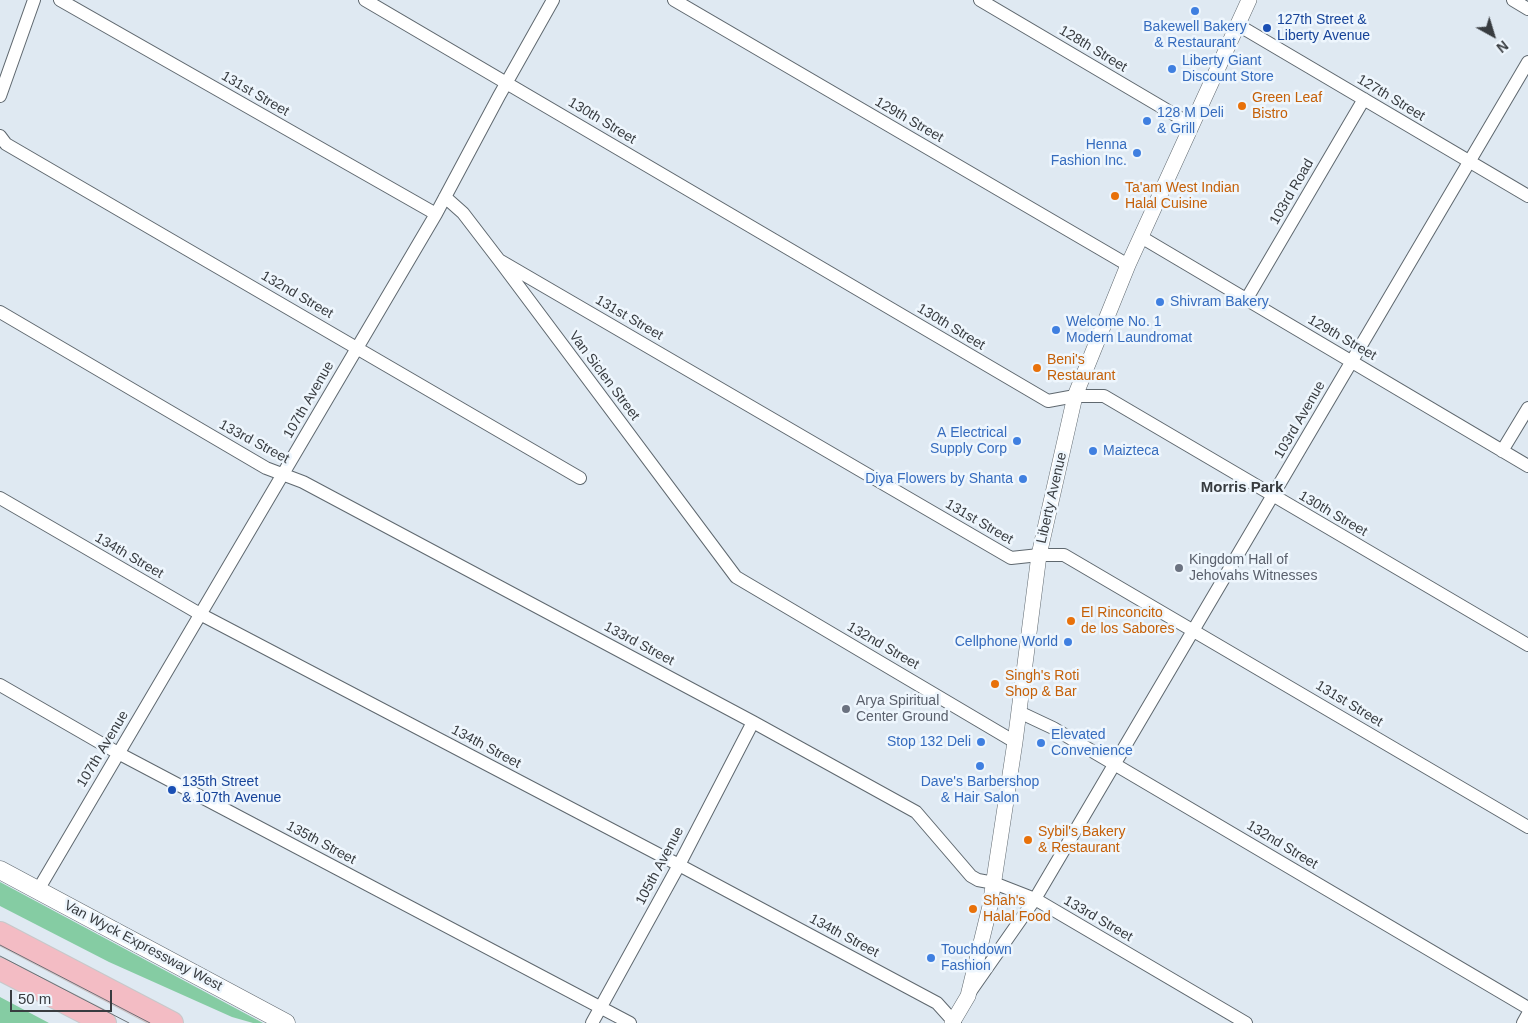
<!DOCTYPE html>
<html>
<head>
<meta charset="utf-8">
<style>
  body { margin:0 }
  #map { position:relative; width:1528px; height:1023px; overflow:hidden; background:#dfe9f2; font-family:Arial,sans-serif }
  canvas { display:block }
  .north { position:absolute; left:1468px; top:10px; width:50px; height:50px; -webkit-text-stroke:4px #eef6fd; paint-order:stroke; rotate:141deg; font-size:14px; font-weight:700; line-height:20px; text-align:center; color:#383c40 }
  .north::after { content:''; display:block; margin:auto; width:18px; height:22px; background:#383c40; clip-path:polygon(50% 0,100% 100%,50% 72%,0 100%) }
  .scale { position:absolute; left:10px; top:990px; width:102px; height:22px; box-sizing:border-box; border:2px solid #383c40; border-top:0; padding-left:6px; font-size:15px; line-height:18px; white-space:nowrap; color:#383c40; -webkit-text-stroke:4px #eef6fd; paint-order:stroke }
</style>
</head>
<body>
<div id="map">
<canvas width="1528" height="1023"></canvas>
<div class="north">N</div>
<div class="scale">50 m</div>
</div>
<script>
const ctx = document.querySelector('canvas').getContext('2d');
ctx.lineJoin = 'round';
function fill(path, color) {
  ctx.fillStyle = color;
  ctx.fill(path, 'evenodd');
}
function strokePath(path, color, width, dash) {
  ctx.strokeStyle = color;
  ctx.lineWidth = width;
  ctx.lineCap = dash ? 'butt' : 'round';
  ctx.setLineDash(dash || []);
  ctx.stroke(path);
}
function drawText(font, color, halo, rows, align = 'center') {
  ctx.font = font + ' Arial,sans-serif';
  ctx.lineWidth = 5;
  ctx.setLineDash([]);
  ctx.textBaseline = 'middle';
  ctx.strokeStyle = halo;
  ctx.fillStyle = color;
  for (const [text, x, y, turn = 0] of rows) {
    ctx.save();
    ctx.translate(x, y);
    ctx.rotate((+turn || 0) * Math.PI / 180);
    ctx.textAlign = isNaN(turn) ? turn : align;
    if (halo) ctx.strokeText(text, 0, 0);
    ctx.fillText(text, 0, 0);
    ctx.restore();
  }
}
fill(new Path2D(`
  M0 882 263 1023H253L232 1017 109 962 0 906Z
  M0 997 49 1023H0Z`), '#85cca3');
const minor = new Path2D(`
  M60 0 436 214
  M365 0 1048 401 1075 396H1104L1528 645
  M674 0 1128 265
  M980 0 1192 125
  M1513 0 1528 9
  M1238 25 1528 196
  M0 96 34 0
  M0 136 6 144 580 478
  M445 197 463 213 499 260 736 577 1015 742
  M1141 237 1528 466
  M499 260 1011 558 1039 555H1064L1528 827
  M1246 300 1364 99
  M0 312 266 468 303 482 753 722 916 812 971 876 978 880 994 883 1035 899 1246 1023
  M1502 451 1528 408
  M0 498 200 614 679 865 937 1003 955 1023
  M0 685 118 753 630 1023
  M1019 712 1053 728 1528 1008
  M38 890 436 214 499 96 553 0
  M970 992 1035 899 1528 62
  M592 1023 679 865 753 722
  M1523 1023 1528 1014`);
const tertiary = new Path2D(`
  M952 1023 968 996 990 906 1015 742 1039 555 1075 396 1128 265 1249 0`);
const secondary = new Path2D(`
  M0 870 286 1023`);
const motorway = new Path2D(`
  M0 933 172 1023
  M0 969 105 1023`);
strokePath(minor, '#5f686f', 14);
strokePath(tertiary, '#5f686f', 16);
strokePath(secondary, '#5f686f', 19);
strokePath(motorway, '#c7c8ca', 24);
strokePath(minor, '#fff', 12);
strokePath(tertiary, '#fff', 15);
strokePath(secondary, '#fff', 18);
strokePath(motorway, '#f3bcc4', 22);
strokePath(new Path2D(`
  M0 945 150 1023
  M0 956 129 1023`), '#6a7076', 1);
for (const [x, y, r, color] of [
  [1195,11,5,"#3f7fe0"],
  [1267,28,5,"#1a4fb4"],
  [1172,69,5,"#3f7fe0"],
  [1242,106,5,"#e8710a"],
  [1147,121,5,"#3f7fe0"],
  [1137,153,5,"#3f7fe0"],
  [1115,196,5,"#e8710a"],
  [1160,302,5,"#3f7fe0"],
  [1056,330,5,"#3f7fe0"],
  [1037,368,5,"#e8710a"],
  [1017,441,5,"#3f7fe0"],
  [1093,451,5,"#3f7fe0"],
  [1023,479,5,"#3f7fe0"],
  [1179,568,5,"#6b7280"],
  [1071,621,5,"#e8710a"],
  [1068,642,5,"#3f7fe0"],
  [995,684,5,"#e8710a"],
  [846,709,5,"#6b7280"],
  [981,742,5,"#3f7fe0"],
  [1041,743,5,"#3f7fe0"],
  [980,766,5,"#3f7fe0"],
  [172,790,5,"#1a4fb4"],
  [1028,840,5,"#e8710a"],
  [973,909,5,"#e8710a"],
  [931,958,5,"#3f7fe0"]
]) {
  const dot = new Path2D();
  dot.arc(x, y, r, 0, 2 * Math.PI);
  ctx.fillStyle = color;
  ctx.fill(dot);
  strokePath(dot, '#eef6fd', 2);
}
drawText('14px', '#164399', '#eef6fd', [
  ["127th Street &",1277,20],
  ["Liberty Avenue",1277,36],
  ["135th Street",182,782],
  ["& 107th Avenue",182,798]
], 'left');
drawText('14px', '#366cbe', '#eef6fd', [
  ["Bakewell Bakery",1195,27,"center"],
  ["& Restaurant",1195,43,"center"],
  ["Liberty Giant",1182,61],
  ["Discount Store",1182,77],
  ["128 M Deli",1157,113],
  ["& Grill",1157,129],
  ["Henna",1127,145,"right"],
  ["Fashion Inc.",1127,161,"right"],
  ["Shivram Bakery",1170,302],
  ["Welcome No. 1",1066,322],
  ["Modern Laundromat",1066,338],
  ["A Electrical",1007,433,"right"],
  ["Supply Corp",1007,449,"right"],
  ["Maizteca",1103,451],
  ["Diya Flowers by Shanta",1013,479,"right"],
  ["Cellphone World",1058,642,"right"],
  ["Elevated",1051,735],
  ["Convenience",1051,751],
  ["Stop 132 Deli",971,742,"right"],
  ["Dave's Barbershop",980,782,"center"],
  ["& Hair Salon",980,798,"center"],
  ["Touchdown",941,950],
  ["Fashion",941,966]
], 'left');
drawText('14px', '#383c40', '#eef6fd', [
  ["128th Street",1093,49,31],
  ["131st Street",255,94,30],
  ["127th Street",1391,98,31],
  ["129th Street",909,120,30],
  ["130th Street",602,121,31],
  ["103rd Road",1292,192,-60],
  ["132nd Street",297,295,30],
  ["131st Street",629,318,30],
  ["130th Street",951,327,31],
  ["129th Street",1342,338,30],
  ["Van Siclen Street",604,376,53],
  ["107th Avenue",309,400,-60],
  ["103rd Avenue",1300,420,-60],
  ["133rd Street",254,442,28],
  ["Liberty Avenue",1052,498,-77],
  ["130th Street",1333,514,30],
  ["131st Street",979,522,30],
  ["134th Street",129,556,30],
  ["133rd Street",639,644,28],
  ["132nd Street",883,646,30],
  ["131st Street",1349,704,31],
  ["134th Street",486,747,28],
  ["107th Avenue",103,749,-59],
  ["135th Street",321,843,28],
  ["132nd Street",1282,845,31],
  ["105th Avenue",660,866,-62],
  ["133rd Street",1098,919,30],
  ["134th Street",844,936,28],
  ["Van Wyck Expressway West",143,946,28]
]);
drawText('14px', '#c56008', '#eef6fd', [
  ["Green Leaf",1252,98],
  ["Bistro",1252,114],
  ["Ta'am West Indian",1125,188],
  ["Halal Cuisine",1125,204],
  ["Beni's",1047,360],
  ["Restaurant",1047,376],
  ["El Rinconcito",1081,613],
  ["de los Sabores",1081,629],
  ["Singh's Roti",1005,676],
  ["Shop & Bar",1005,692],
  ["Sybil's Bakery",1038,832],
  ["& Restaurant",1038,848],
  ["Shah's",983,901],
  ["Halal Food",983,917]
], 'left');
drawText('14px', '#5b616d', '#eef6fd', [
  ["Kingdom Hall of",1189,560],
  ["Jehovahs Witnesses",1189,576],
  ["Arya Spiritual",856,701],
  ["Center Ground",856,717]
], 'left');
drawText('bold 15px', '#383c40', '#eef6fd', [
  ["Morris Park",1242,488]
]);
</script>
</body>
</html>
